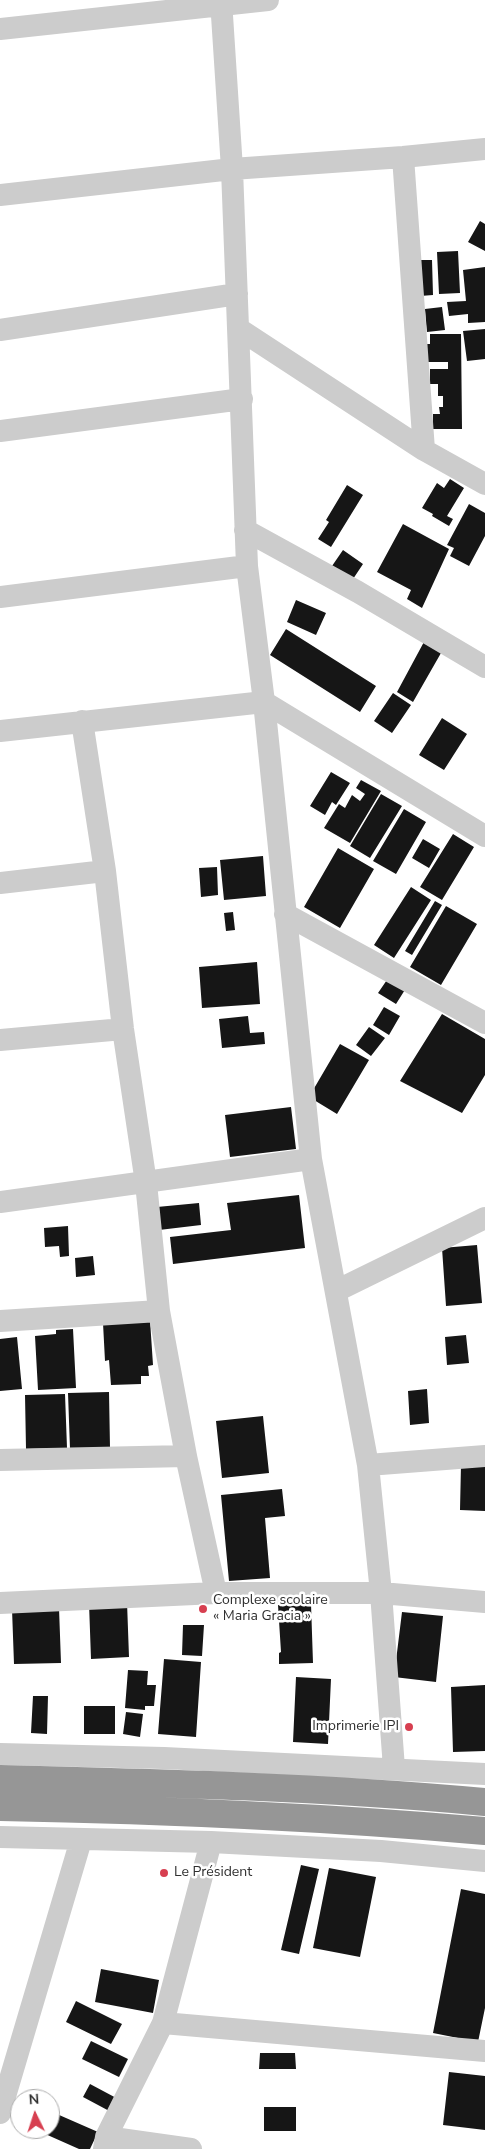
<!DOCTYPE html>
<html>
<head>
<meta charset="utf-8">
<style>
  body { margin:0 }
  #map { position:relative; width:485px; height:2149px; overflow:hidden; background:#fff; font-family:"Nunito Sans",sans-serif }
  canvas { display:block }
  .north { position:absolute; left:10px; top:2089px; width:50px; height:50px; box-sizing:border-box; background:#fff; border:1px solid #acacac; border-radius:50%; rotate:356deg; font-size:14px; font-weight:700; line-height:20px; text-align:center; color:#2f2f2f }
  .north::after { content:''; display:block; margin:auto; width:18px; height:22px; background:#d73f50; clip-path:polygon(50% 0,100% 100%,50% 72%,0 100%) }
</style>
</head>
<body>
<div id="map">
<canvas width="485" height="2149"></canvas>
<div class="north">N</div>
</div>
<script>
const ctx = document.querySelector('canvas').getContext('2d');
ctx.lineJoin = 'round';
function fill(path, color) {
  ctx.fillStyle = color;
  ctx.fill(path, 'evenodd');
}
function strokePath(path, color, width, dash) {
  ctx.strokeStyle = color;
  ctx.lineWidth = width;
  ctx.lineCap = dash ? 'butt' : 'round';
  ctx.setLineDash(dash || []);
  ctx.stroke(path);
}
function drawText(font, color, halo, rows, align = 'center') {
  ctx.font = font + ' "Nunito Sans",sans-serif';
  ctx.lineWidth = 5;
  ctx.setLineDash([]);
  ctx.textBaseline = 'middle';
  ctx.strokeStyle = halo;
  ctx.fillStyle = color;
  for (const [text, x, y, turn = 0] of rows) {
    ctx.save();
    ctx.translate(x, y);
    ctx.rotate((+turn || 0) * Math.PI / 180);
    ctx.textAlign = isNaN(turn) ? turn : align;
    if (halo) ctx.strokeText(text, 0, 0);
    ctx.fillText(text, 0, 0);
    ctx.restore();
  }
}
fill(new Path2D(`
  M480 221 485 224V251L468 242Z
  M458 251 460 293 439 294 437 252Z
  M419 260H432L433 295 420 296Z
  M485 267V322L468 323V314L449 316 447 302 466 301 463 270Z
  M442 307 445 330 427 332 425 309Z
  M485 329V359L467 361 463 331Z
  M430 334H461L462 429H433V414H440L439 407H443V396H438V384H430V369H448V362H426V344H430Z
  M450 479 464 488 447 516 453 519 449 526 432 516 433 514 422 508 437 483 444 488Z
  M347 485 363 495 331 547 318 539 329 522 326 520Z
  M469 504 485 513V536L469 566 450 556 454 548 447 545Z
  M403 524 449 549 422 608 407 599 411 590 377 572Z
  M343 550 363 564 353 579 332 566Z
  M296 600 326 613 316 635 287 622Z
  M286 629 376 686 360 712 270 655Z
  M425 640 441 653 413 702 397 692Z
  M393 693 411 705 392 733 374 721Z
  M442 718 467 734 444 770 419 755Z
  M331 772 350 783 336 805 332 802 325 815 310 806Z
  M361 780 381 791 350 843 324 828 339 804 345 808 352 795 360 801 365 794 356 788Z
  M381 794 402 806 370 858 350 846Z
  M404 809 426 822 396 874 373 861Z
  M453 834 474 847 442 900 420 887Z
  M423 839 440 849 429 868 412 858Z
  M338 848 374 869 340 928 304 907Z
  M263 856 266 896 224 900 220 860Z
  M217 867 218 895 201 897 199 868Z
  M411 887 431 900 394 958 374 945Z
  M435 901 442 905 412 955 405 951Z
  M446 906 477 924 441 985 410 967Z
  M233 912 235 930 226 931 224 913Z
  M257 962 260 1004 202 1008 199 967Z
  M391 974 408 985 396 1004 378 993Z
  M384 1007 400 1016 389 1035 373 1025Z
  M442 1014 485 1039V1075L462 1113 400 1081Z
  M248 1016 250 1033 264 1032 265 1044 222 1048 219 1019Z
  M369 1027 385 1038 371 1056 356 1045Z
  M340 1044 369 1060 337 1114 309 1097Z
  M291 1107 296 1149 230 1157 225 1115Z
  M299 1195 305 1248 173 1264 170 1237 231 1230 227 1203Z
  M199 1203 201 1225 159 1230 157 1207Z
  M68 1226 69 1256 60 1257 59 1246 45 1247 44 1228Z
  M477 1245 482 1303 446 1306 442 1248Z
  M93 1256 95 1275 76 1277 75 1258Z
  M150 1320 153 1365 148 1366 149 1376H141V1384L111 1385 109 1360 105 1361 103 1323Z
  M73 1329 76 1388 38 1390 35 1336 56 1334V1330Z
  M466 1335 469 1363 447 1365 445 1337Z
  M17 1337 22 1389 0 1391V1339Z
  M427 1389 429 1423 410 1425 408 1391Z
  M109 1392 110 1448 70 1449 68 1393Z
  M65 1394 67 1448 26 1449 25 1395Z
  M263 1416 269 1473 222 1478 216 1421Z
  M461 1465H485V1511L460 1510Z
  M282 1489 285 1516 265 1518 270 1578 229 1581 221 1495Z
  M291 1598H305V1604H311L313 1663 279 1664V1653L281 1652 278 1605H291Z
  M127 1602 129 1657 91 1659 89 1603Z
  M59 1608 61 1663 14 1664 12 1609Z
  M402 1612 443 1616 436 1682 394 1677Z
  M183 1625H204L202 1656 182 1655Z
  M164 1659 201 1662 196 1737 158 1734Z
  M128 1670 148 1671 147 1685H156L154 1706H145V1710L125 1708Z
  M296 1677 331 1679 328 1744 293 1742Z
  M485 1685V1751L453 1752 451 1687Z
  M33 1696H48L47 1734 31 1733Z
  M84 1706H115V1734H84Z
  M126 1712 143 1714 140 1737 123 1734Z
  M301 1865 319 1869 299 1954 281 1950Z
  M329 1868 376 1877 360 1957 313 1948Z
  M461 1889 485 1894V2008L478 2042 433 2033Z
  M101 1969 159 1980 153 2013 95 2002Z
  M76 2001 122 2024 111 2044 66 2022Z
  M91 2041 128 2059 119 2077 82 2059Z
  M260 2053H295L296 2069H259Z
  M449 2072 485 2076V2130L443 2125Z
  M90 2084 120 2100 113 2113 83 2097Z
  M264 2107H296V2131H264Z
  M50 2111 98 2132 90 2149H79L34 2129H50Z`), '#161616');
strokePath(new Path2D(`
  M221 0 232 169 247 566 264 702 311 1159 368 1465 381 1593 394 1768
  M0 29 268 0
  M403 157 424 450
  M0 195 232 169 403 157 485 149
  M239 329 424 450 485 484
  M0 330 237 294
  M0 431 242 399
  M245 530 358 592 485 667
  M0 597 247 566
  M82 721 105 871 123 1029 146 1183 159 1311 186 1456 216 1593
  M0 731 264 702 485 836
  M0 883 105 871
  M285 914 485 1023
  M0 1040 123 1029
  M0 1202 311 1159
  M336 1291 485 1218
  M0 1321 159 1311
  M0 1460 186 1456
  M368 1465 485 1456
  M0 1603 216 1593H381L485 1602
  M0 1754 164 1758 485 1774
  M0 1837 211 1842 381 1851 485 1861
  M163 2023 485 2051
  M0 2113 81 1840
  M106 2137 191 2149
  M104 2149 106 2137 163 2023 211 1842`), '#ccc', 22);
strokePath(new Path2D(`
  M0 1779C162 1783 324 1787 485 1802
  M0 1807C162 1810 324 1817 485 1831`), '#969696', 28);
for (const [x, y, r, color] of [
  [203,1609,5,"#d73f50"],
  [409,1727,5,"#d73f50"],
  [164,1873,5,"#d73f50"]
]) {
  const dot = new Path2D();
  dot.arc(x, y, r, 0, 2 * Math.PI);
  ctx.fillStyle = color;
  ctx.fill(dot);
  strokePath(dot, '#fff', 2);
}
drawText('14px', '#2f2f2f', '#fff', [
  ["Complexe scolaire",213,1601],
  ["« Maria Gracia »",213,1617],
  ["Imprimerie IPI",399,1727,"right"],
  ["Le Président",174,1873]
], 'left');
</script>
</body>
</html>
